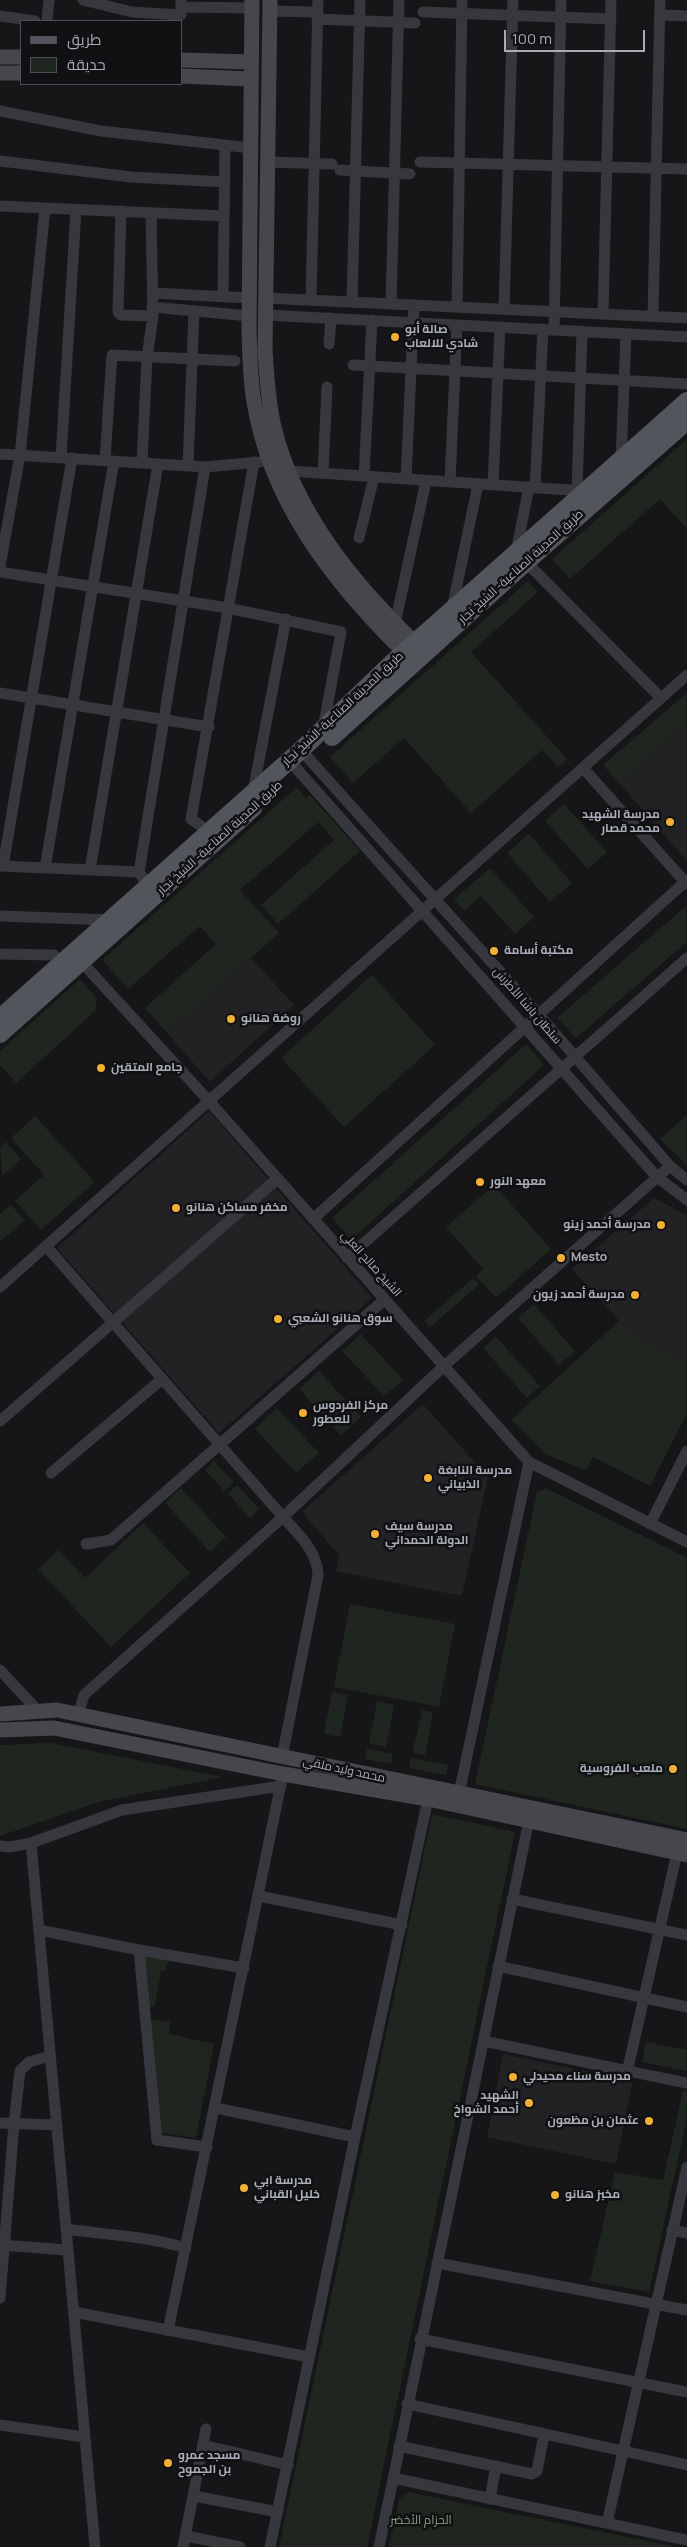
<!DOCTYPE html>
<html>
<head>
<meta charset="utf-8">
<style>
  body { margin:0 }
  #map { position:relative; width:687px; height:2547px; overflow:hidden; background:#161618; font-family:Manrope,Cairo,sans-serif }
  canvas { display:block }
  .legend { position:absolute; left:20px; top:20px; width:162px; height:65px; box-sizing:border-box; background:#111113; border:1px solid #4d4f55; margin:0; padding:6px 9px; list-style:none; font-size:15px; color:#a8adb8 }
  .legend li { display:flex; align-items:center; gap:10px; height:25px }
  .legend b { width:25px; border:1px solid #4d4f55 }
  .scale { position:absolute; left:504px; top:30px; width:141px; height:22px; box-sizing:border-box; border:2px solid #a8adb8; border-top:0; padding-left:6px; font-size:15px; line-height:18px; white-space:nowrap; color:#a8adb8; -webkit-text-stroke:4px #111113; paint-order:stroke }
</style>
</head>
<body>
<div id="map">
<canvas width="687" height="2547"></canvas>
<ul class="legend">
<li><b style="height:6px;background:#53555c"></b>طريق</li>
<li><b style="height:14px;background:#1e261f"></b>حديقة</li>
</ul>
<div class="scale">100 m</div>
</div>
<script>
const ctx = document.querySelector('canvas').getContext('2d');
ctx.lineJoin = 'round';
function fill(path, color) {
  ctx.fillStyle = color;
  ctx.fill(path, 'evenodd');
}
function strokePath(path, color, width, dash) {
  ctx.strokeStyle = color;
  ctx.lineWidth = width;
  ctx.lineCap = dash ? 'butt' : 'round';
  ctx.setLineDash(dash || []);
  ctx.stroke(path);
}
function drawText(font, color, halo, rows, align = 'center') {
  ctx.font = font + ' Manrope,Cairo,sans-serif';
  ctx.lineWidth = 5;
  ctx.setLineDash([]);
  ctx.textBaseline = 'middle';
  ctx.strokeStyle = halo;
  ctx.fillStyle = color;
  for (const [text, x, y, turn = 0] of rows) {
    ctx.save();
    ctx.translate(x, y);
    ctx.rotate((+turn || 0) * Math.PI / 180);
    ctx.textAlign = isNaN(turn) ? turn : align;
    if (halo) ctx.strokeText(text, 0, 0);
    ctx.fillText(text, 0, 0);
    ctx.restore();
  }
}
fill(new Path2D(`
  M687 724V861L619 783Z
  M251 958 294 1005 210 1082 167 1033Z
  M209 1111 372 1298 219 1433 57 1248Z
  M654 1198 687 1215V1363L633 1336 572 1269Z
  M423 1404 488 1477 462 1596 336 1571 339 1555 302 1512Z
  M503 2054 633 2081 616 2164 487 2137Z`), '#222225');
fill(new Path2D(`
  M687 439V529L660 499 570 579 552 559Z
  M528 581 538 592 471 652 567 759 558 767 542 750 471 813 404 738 353 783 330 757Z
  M687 693V724L619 783 603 765Z
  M297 787 306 798 310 795 360 851 278 924 261 905 334 840 318 822 240 890 279 933 167 1033 145 1008 216 944 200 926 128 989 102 960Z
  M564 804 607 852 588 869 545 821Z
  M529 834 572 883 550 902 507 853Z
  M490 868 534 917 515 934 481 896 464 911 454 899Z
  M686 906 687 942 576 1038 557 1018Z
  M372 975 435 1045 344 1127 281 1058Z
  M80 979 97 998 95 1011 16 1083 0 1065V1051Z
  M526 1044 544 1065 351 1240 332 1218Z
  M687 1115V1165L660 1139Z
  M35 1116 95 1182 41 1230 15 1201 44 1175 11 1138Z
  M6 1142 21 1159 2 1176 0 1148Z
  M494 1185 551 1249 496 1298 476 1276 483 1269 446 1227Z
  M11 1205 25 1220 0 1242V1214Z
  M473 1278 479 1285 430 1327 424 1321Z
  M534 1304 575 1351 559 1365 518 1318Z
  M619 1321 634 1336 687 1363V1413L650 1486 593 1457 586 1470 547 1455 511 1420Z
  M361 1334 403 1380 384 1396 342 1351Z
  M496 1337 540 1386 527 1398 483 1348Z
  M319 1371 361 1417 341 1435 299 1389Z
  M277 1408 319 1453 296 1473 255 1429Z
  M214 1461 234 1482 224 1491 205 1470Z
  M237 1485 259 1509 250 1518 228 1494Z
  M181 1488 226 1537 210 1552 165 1503Z
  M546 1488 687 1558V1829L475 1784 537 1492Z
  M143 1523 190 1573 111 1647 38 1569 58 1550 85 1578Z
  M350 1604 455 1624 439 1707 334 1687Z
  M332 1692 348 1695 340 1737 324 1734Z
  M377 1701 394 1705 386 1747 369 1743Z
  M422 1710 433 1713 425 1755 413 1752Z
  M52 1743 223 1777 99 1802 0 1836V1745Z
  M367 1749 393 1754 391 1764 365 1759Z
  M411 1758 448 1765 446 1775 409 1768Z
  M432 1814 515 1832 367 2547H279Z
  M144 1955 168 1960 166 1971H161L155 2006 145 2007Z
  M147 2018 170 2022 169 2034 214 2044 196 2138 162 2133Z
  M646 2042 687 2050V2071L642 2062Z
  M683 2091 687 2092V2118L649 2292 590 2281 615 2172 663 2180Z
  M408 2492 676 2547H389L399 2499Z`), '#1e261f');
strokePath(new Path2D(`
  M83 0 132 12 181 15V0
  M181 7 252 8
  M270 11 317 12
  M423 12 611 19
  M660 15 687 16
  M0 16 35 21
  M317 19 415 23
  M47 21 49 0
  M0 111 101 131 251 148
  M0 161 131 177 225 182
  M267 162 332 164
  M420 162 687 169
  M340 170 410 174
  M0 206 224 216
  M121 211 118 312 121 315 153 316
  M152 293 250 298
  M223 297 225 146
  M265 298 687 318
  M311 300 318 0
  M352 302 360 0
  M391 304 399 0
  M152 307 250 316
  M457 307 462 0
  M504 309 513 0
  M603 314 611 0
  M265 315 687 337
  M653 316 660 0
  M554 330 561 0
  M329 344 331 318
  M353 365 687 384
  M0 454 205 467 260 462
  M61 458 76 210
  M105 460 112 355 235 361
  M621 460 626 334
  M142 463 147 357 153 316 151 213
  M188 466 194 311
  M290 471 584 491
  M323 473 327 387
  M364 476 372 320
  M406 479 414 305
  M450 482 457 325
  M493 485 500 327
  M529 487 516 552 661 698
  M535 488 543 329
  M577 491 582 331
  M359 538 374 477
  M0 566 20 455 45 208
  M0 572 228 608 341 632 323 729
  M452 609 478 484
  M395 624 426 481
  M0 693 209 727
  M301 750 539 1015 670 1166 687 1180
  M289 760 657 1177 687 1200
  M583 768 687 884
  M253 792 286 619
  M208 831 191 819 254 462
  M0 866 139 872
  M3 866 72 458
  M45 868 114 461
  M90 870 158 464
  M148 886 139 872 205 467
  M0 916 111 920
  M0 954 54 955 60 965
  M78 958 209 1101 529 1462 687 1542
  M313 1219 687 880
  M46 1246 283 1517C298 1534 317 1550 318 1575L282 1757
  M347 1258 687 958
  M0 1287 687 675
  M0 1421 277 1179
  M51 1473 162 1379
  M650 1524 687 1451
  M86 1544 111 1540 384 1300
  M0 1670 38 1711
  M78 1715 84 1695 283 1517 444 1366 670 1166
  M459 1794 529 1462
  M31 1843 95 2547
  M0 1846 10 1847 31 1843 122 1810 281 1786
  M259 1896 402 1925
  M512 1899 687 1935
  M39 1930 139 1950 244 1968
  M139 1950 157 2140 207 2147
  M498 1966 687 2007
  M483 2041 687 2083
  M627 2072 677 1853
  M216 2108 355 2137
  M0 2123 57 2125
  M66 2229C106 2235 147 2236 186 2248
  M672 2230 687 2233
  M0 2245 68 2250
  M437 2263 687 2310
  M0 2298 14 2124 20 2071 29 2062 50 2056
  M74 2312 309 2357
  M168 2331 283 1774
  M420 2339 687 2392
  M407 2404 687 2465
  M0 2425 84 2437
  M203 2445 288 2465
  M399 2446 532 2474 537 2471 544 2435
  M393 2478 687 2540
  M194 2496 278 2512
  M490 2499 496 2466
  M607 2523 687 2167
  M186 2536 240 2547
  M183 2547 206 2429
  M270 2547 355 2137 428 1799
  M379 2547 529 1820`), '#37383d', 11);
strokePath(new Path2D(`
  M252 0 249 333C250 356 250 379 254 402 270 502 334 583 404 652
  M270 0 265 351C267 377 268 402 274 427 295 513 353 583 415 643
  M0 57H21
  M181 60 251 62
  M0 73H21
  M181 76 251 79
  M0 1714 57 1710 687 1840
  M0 1730 54 1728 283 1774 428 1799 687 1855`), '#45474d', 15);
strokePath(new Path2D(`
  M332 737 526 562 687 421
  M0 1018 301 750 393 662 687 401
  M0 1034 253 808`), '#53555c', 18);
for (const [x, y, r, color] of [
  [395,337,5,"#f2b134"],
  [670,822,5,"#f2b134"],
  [494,951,5,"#f2b134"],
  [231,1019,5,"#f2b134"],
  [101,1068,5,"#f2b134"],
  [480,1182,5,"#f2b134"],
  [176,1208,5,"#f2b134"],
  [661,1225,5,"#f2b134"],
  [561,1258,5,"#f2b134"],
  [635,1295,5,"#f2b134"],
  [278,1319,5,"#f2b134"],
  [303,1413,5,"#f2b134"],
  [428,1478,5,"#f2b134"],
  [375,1534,5,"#f2b134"],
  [673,1769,5,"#f2b134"],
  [513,2077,5,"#f2b134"],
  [529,2103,5,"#f2b134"],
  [649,2121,5,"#f2b134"],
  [244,2188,5,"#f2b134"],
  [555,2195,5,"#f2b134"],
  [168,2463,5,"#f2b134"]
]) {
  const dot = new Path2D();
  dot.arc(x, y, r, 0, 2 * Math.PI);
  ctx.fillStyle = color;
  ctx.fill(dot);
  strokePath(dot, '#111113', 2);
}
drawText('bold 12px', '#a8adb8', '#111113', [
  ["صالة أبو",405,330],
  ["شادي للالعاب",405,344],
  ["مدرسة الشهيد",660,815,"right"],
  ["محمد قصار",660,829,"right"],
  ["مكتبة أسامة",504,951],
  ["روضة هنانو",241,1019],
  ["جامع المتقين",111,1068],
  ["معهد النور",490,1182],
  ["مخفر مساكن هنانو",186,1208],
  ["مدرسة أحمد زينو",651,1225,"right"],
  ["Mesto",571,1258],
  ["مدرسة أحمد زيون",625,1295,"right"],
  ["سوق هنانو الشعبي",288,1319],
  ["مركز الفردوس",313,1406],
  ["للعطور",313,1420],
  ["مدرسة النابغة",438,1471],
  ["الذبياني",438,1485],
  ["مدرسة سيف",385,1527],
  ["الدولة الحمداني",385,1541],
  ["ملعب الفروسية",663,1769,"right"],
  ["مدرسة سناء محيدلي",523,2077],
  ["الشهيد",519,2096,"right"],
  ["أحمد الشواخ",519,2110,"right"],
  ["عثمان بن مظعون",639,2121,"right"],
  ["مدرسة ابي",254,2181],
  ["خليل القباني",254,2195],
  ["مخبز هنانو",565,2195],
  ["مسجد عمرو",178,2456],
  ["بن الجموح",178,2470]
], 'left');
drawText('12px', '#a8adb8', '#111113', [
  ["طريق المدينة الصناعية- الشيخ نجار",521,567,-42],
  ["طريق المدينة الصناعية-الشيخ نجار",343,709,-43],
  ["طريق المدينة الصناعية- الشيخ نجار",220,838,-42],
  ["سلطان باشا الأطرش",527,1006,49],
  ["الشيخ صالح العلي",371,1264,48],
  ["محمد وليد ملقي",344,1770,12]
]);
drawText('12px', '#7fa381', '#111113', [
  ["الحزام الأخضر",421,2521]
]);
</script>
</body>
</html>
